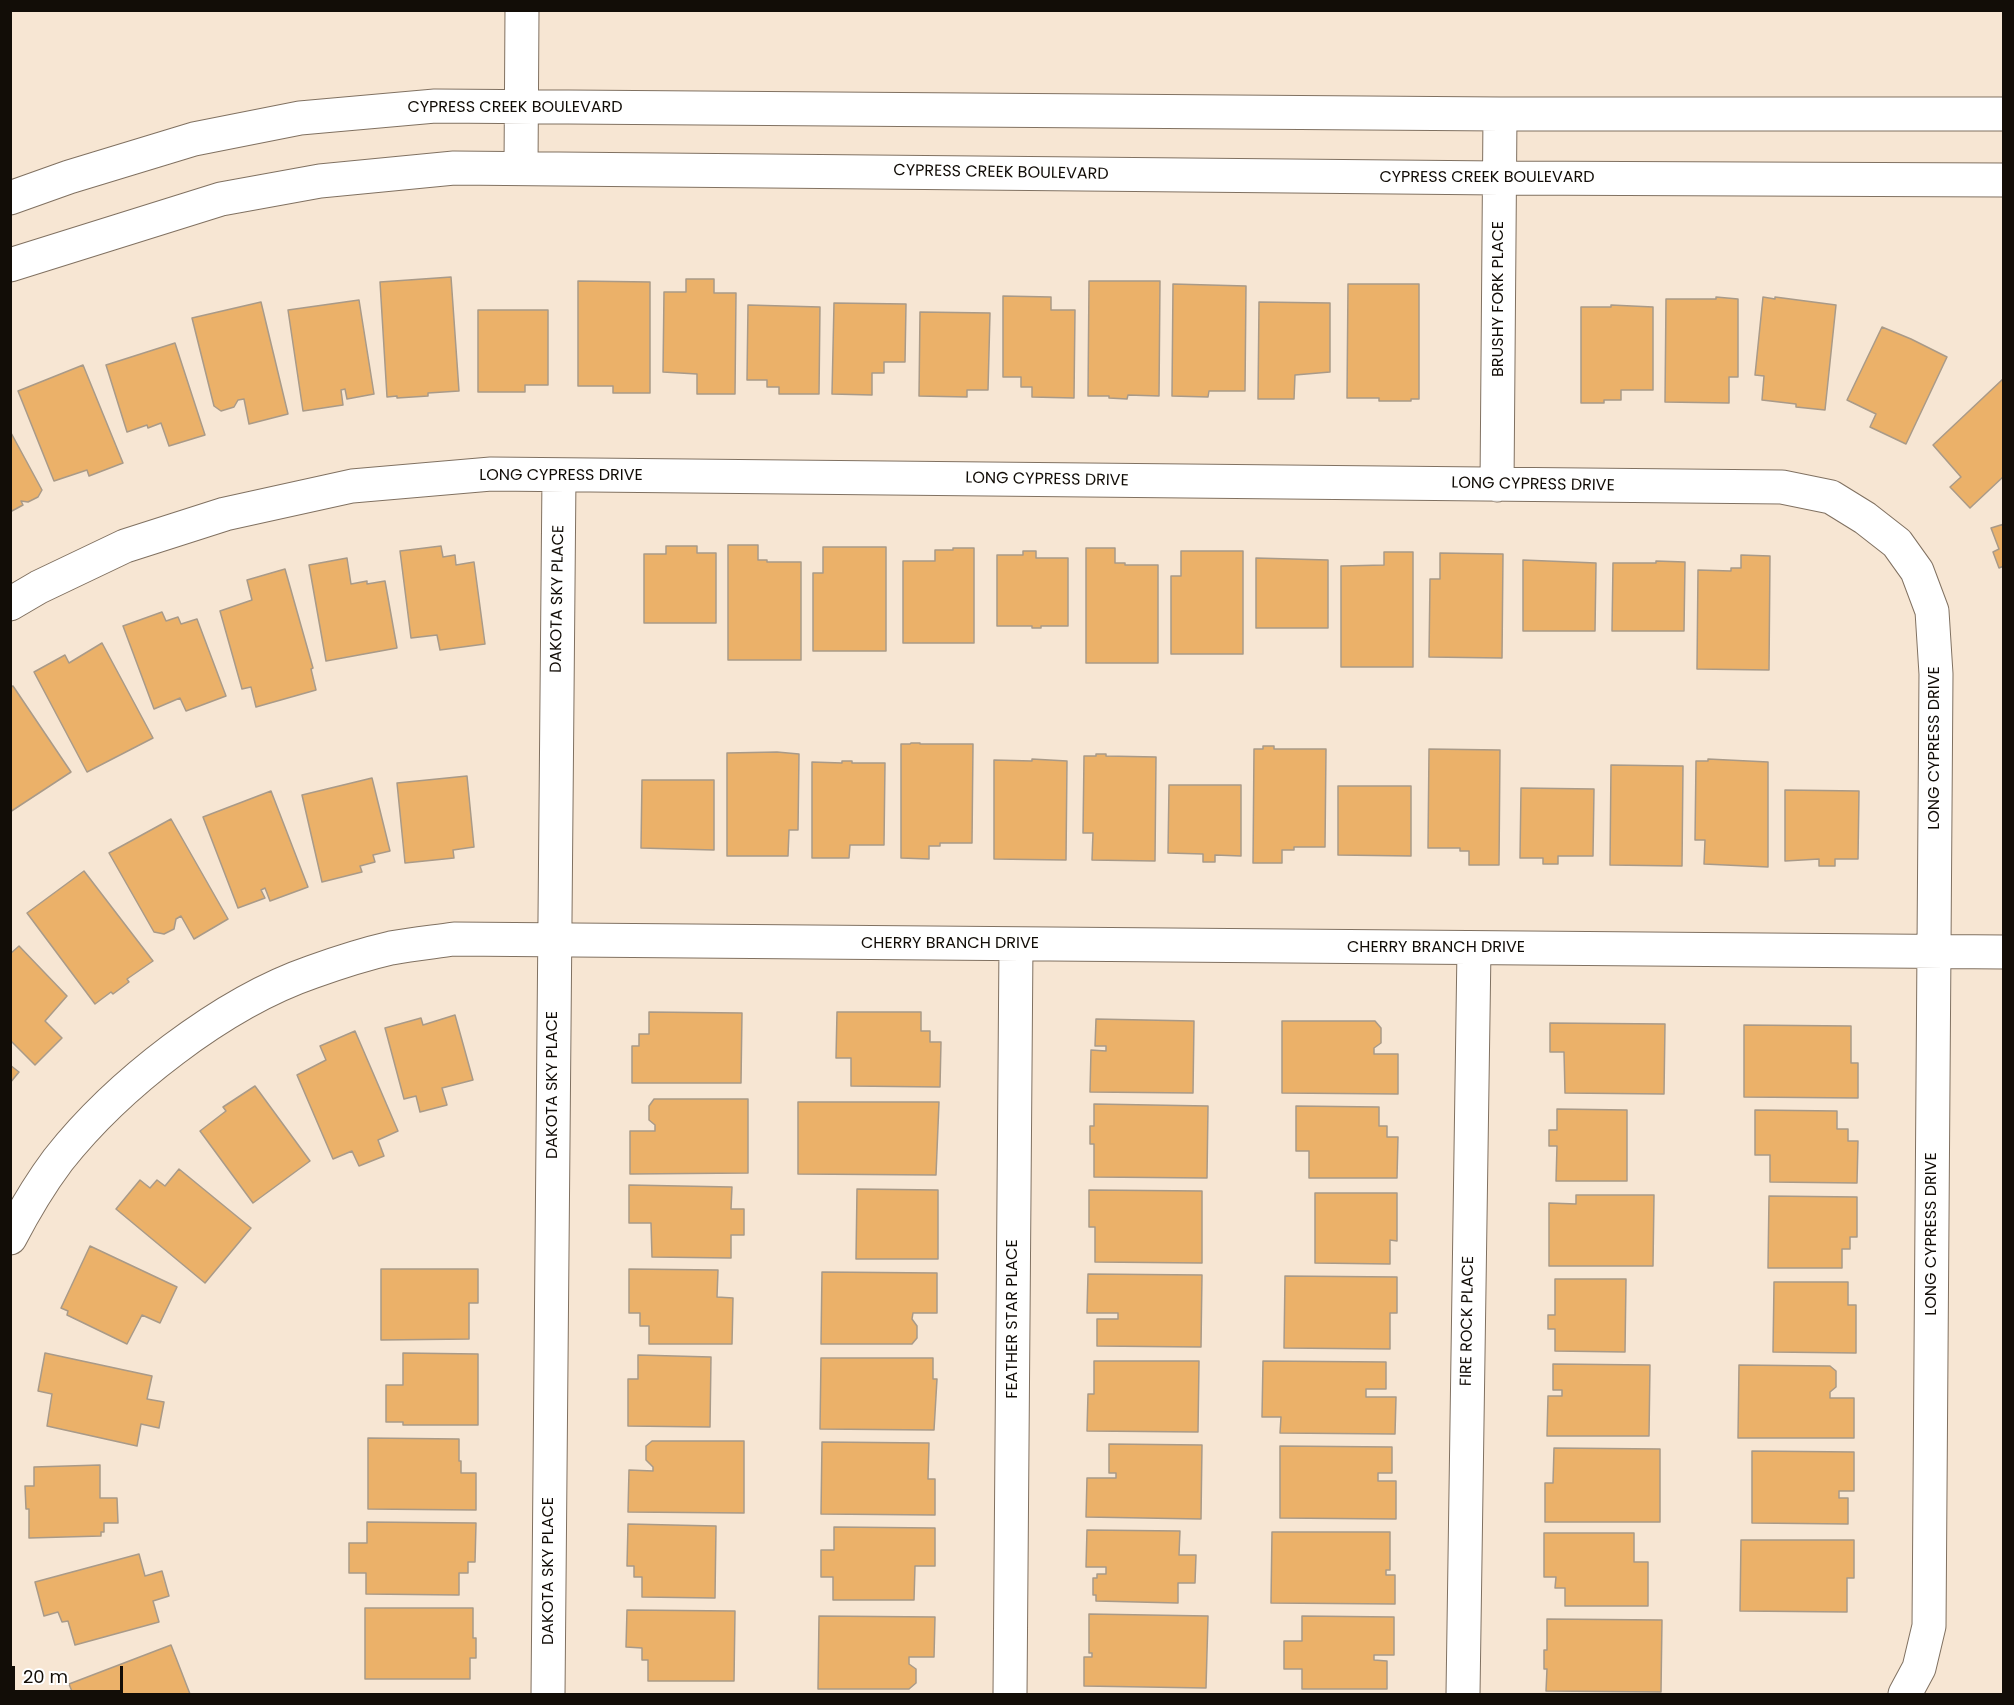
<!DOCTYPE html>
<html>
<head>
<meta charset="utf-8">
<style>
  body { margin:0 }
  #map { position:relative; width:2014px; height:1705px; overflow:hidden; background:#f7e6d3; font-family:Poppins,sans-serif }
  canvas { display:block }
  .frame { position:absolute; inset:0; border:12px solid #120d07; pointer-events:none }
  .scale { position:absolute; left:12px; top:1666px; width:111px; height:27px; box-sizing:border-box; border:3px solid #120d07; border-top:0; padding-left:8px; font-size:18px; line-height:21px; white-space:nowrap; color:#120d07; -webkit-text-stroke:4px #fff; paint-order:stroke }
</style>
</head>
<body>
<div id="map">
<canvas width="2014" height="1705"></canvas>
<div class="frame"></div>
<div class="scale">20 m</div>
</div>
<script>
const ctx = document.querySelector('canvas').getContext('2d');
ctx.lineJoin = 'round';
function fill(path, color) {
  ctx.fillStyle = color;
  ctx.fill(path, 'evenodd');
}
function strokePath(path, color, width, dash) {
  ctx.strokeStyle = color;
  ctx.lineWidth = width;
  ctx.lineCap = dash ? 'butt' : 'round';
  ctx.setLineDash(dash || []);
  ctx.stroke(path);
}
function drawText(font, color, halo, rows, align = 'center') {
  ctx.font = font + ' Poppins,sans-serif';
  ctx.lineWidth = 6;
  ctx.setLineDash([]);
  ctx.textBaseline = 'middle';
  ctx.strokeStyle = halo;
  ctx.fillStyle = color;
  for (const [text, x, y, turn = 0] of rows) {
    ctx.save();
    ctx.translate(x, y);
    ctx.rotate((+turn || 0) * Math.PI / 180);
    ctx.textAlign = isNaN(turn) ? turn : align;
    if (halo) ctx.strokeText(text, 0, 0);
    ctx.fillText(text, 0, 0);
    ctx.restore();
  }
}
const building = new Path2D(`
  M451 277 459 391 428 393V396L397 398V396L387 397 380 282Z
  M686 279H714V293H736L735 394H697V374L663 372 664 292H686Z
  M578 281 650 282V393H613V386H578Z
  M1089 281H1160L1159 396 1128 395 1127 399 1109 398V396H1088Z
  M1173 284 1246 286 1245 391H1209L1208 397 1172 396Z
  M1348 284H1419V399H1411V401H1379V398H1347Z
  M1003 296 1051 297V310H1075L1074 398 1032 397V387H1021V377H1003Z
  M1716 297 1738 299V377H1729V403L1665 402 1666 299H1716Z
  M1763 297 1775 299V297L1836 305 1825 410 1796 407V404L1762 400 1764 376 1755 375Z
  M359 300 374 394 347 399 345 389 341 390 343 405 303 411 288 310Z
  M261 302 288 414 249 424 244 399 238 400 234 407 221 411 214 406 192 318Z
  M1259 302 1330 303V372L1295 375 1294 399H1258Z
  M834 303 906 304 905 362H884V373H872V395L832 394Z
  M748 305 820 307 819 394H779V387H767V380H747Z
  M1611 305 1653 307V390H1621V400H1604V403H1581V307H1611Z
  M478 310H548V385H525V392H478Z
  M920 312 990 313 988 390H967V397L919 396Z
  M1882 327 1911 339 1947 357 1906 444 1870 427 1876 414 1847 400Z
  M175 343 205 435 169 446 161 423 148 428 147 425 127 432 106 365Z
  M83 365 123 463 89 476 87 470 54 481 18 391Z
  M2004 378V476L1970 508 1950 487 1961 477 1933 445Z
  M10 431 42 490 38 497 28 502 21 501 23 505 10 512Z
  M2004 524V566L1999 568 1993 552 1999 549 1991 528Z
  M728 545H758V560H767V562H801V660H728Z
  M441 546 443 557 455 555 456 565 474 562 485 644 440 650 437 635 411 638 400 551Z
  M666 546H697V553H716V623H644V554H666Z
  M823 547H886V651H813V573H823Z
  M953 548H974V643H903V561H935V550H953Z
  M1086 548H1115V563H1125V565H1158V663H1086Z
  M1023 551H1036V558H1068V626H1041V628H1032V626H997V555H1023Z
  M1181 551H1243V654H1171V576H1181Z
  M1384 552H1413V667H1341V566L1384 565Z
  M1440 553 1503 554 1502 658 1429 657 1430 579H1440Z
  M1741 555 1770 556 1769 670 1697 669 1698 570 1731 571V568H1741Z
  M347 558 351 584 367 581V584L385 581 397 648 326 661 309 565Z
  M1256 558 1328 560V628H1256Z
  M1523 560 1596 563 1595 631H1523Z
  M1656 561 1685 562 1684 631H1612L1613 563H1656Z
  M285 569 313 668 311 669 316 690 256 707 251 687 242 689 220 611 252 600 247 580Z
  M162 612 166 621 178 617 181 624 197 619 226 696 186 711 180 698 154 709 123 626Z
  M102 643 153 738 87 772 34 672 65 655 69 663Z
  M13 686 71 772 10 812V687Z
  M911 743H920V744H973L972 843H940V846H929V859L901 858V744H910Z
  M1263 746H1274V749H1326L1325 847H1294V850H1282V863H1253L1254 749H1263Z
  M1429 749 1500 750 1499 865H1469V851H1460V848H1428Z
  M777 752 799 754 798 830H789L788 856H727V753Z
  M1096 754H1106V756L1156 757 1155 861 1092 860 1093 833H1083L1084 756H1096Z
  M1032 759 1067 761 1066 860 994 859V760L1032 761Z
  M1708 759 1768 762V867L1704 864 1705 840H1695L1696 761H1708Z
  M842 761H852V763H885L884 845H850L849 858H812V762L842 763Z
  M1611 765 1683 766 1682 866 1610 865Z
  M467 776 474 847 453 850 454 858 405 863 397 783Z
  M372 778 390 851 373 855 375 862 360 866 362 872 322 882 302 795Z
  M642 780H714V850L641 848Z
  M1169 785H1241V856L1215 855V862H1203V854L1168 853Z
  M1338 786H1411V856L1338 855Z
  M1521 788 1594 789 1593 856H1558V864H1543V858H1520Z
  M1785 790 1859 791 1858 859H1835V866H1819V859L1785 861Z
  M271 791 308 887 270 901 265 888 261 890 265 898 238 908 203 817Z
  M171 819 228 919 194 939 181 916 176 919 174 929 164 934 154 932 109 853Z
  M84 871 153 961 127 979 129 982 113 994 111 992 95 1004 27 913Z
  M19 946 67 996 45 1021 62 1038 35 1065 10 1040V954Z
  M649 1012 742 1013 741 1083H632V1046H639V1034H649Z
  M837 1012H921V1031H930V1042H941L940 1087 851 1086V1058H836Z
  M455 1015 473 1080 442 1088 447 1105 420 1112 416 1096 404 1099 385 1028 421 1018 423 1025Z
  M1096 1019 1194 1021 1193 1093 1090 1092 1091 1050 1106 1051V1046H1095Z
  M1282 1021H1375L1381 1028V1043L1374 1048V1054H1398V1094L1282 1093Z
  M1550 1023 1665 1024 1664 1094 1565 1093 1564 1052H1550Z
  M1744 1025 1851 1026V1063H1858V1098L1744 1097Z
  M355 1031 398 1131 378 1140 384 1156 359 1166 352 1151 333 1159 297 1075 326 1060 320 1046Z
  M10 1065 19 1072 10 1083Z
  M255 1086 310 1161 253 1203 200 1131 226 1111 223 1107Z
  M654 1099H748V1173L630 1174V1131H655V1125L649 1120V1106Z
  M798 1102H939L936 1175 798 1174Z
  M1094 1104 1208 1106 1207 1178 1094 1177V1144H1090V1126H1094Z
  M1296 1106 1379 1107V1126H1387V1137H1398L1397 1178H1309V1151H1296Z
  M1557 1109 1627 1110V1181H1556L1557 1146H1549V1130H1557Z
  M1755 1110 1837 1111V1129H1848V1141H1858L1857 1183 1770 1182V1155H1755Z
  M179 1169 251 1228 205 1283 116 1209 140 1180 150 1188 157 1180 165 1186Z
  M629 1185 732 1187 731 1209H744V1235H731V1258L652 1257 651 1223H629Z
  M857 1189 938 1190V1259H856Z
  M1089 1190 1202 1191V1263L1095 1262V1227H1089Z
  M1315 1193H1397V1241L1390 1240V1264L1315 1263Z
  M1576 1195H1654L1653 1266H1549V1203L1576 1204Z
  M1769 1196 1857 1197V1237H1850V1249H1842V1268H1768Z
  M90 1246 177 1287 160 1323 142 1315 127 1344 67 1315 68 1311 61 1308Z
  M381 1269H478V1303H469V1339L381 1340Z
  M629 1269 718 1270 717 1297 733 1298 732 1344H649V1326H640V1313H629Z
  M822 1272 937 1273V1313H913L912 1319 917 1326V1338L912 1344H821Z
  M1088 1274 1202 1275 1201 1347 1097 1346V1319H1118V1313H1087Z
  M1285 1276 1397 1277V1313H1390V1349L1284 1348Z
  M1555 1279H1626L1625 1352 1555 1351V1329H1548V1315H1555Z
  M1774 1282H1848V1305H1856V1353L1773 1352Z
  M45 1353 152 1376 147 1399 164 1402 159 1428 141 1424 137 1446 47 1426 52 1394 38 1391Z
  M403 1353 478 1354V1425H403V1422H386V1385H403Z
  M638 1355 711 1357 710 1427 628 1426V1379H638Z
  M821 1358H933V1379H937L934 1430 820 1429Z
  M1094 1361H1199L1198 1432 1087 1431 1088 1394H1094Z
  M1263 1361 1386 1362V1389H1366V1397H1396L1395 1434 1280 1433 1281 1417H1262Z
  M1553 1364 1650 1365 1649 1436H1547L1548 1396H1562V1390H1553Z
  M1739 1365 1830 1366 1836 1371V1387L1830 1392V1398H1854V1438H1738Z
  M368 1438 459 1439V1461H461V1473H476V1510L368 1509Z
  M652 1441H744V1513L628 1512 629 1470 653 1471V1467L646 1460V1446Z
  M822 1442 929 1443 928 1479H935V1515L821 1514Z
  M1109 1444 1202 1445 1201 1519 1086 1517 1087 1478H1116V1473H1109Z
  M1280 1446 1392 1447V1473H1378V1481H1396V1519L1280 1518Z
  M1554 1448 1660 1449V1522H1545V1483H1553Z
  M1752 1451 1854 1452V1491H1839V1498H1848V1524L1752 1523Z
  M100 1465V1498H117L118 1523H104V1532H101V1536L29 1538V1509H26L25 1486H34V1467Z
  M367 1522 476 1523 475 1562H468V1573H459V1595L366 1594V1573H349V1543H367Z
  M628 1524 716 1526 715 1598 642 1597V1577H634V1566H627Z
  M834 1527 935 1528V1566H915L914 1600H833V1577H821V1550H834Z
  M1087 1530 1180 1531 1179 1555H1196L1195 1583H1178V1603L1096 1601V1595H1093V1578H1097V1574H1106V1567H1086Z
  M1272 1532H1390V1570H1386V1575H1395V1604L1271 1603Z
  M1544 1533H1634V1562H1648V1606H1565V1588H1555L1556 1577H1544Z
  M1741 1540H1854V1578H1847V1612L1740 1611Z
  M139 1554 145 1576 162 1571 169 1596 153 1601 159 1622 75 1645 68 1621 62 1622 58 1612 44 1616 35 1582Z
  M365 1608H473V1638H476V1658H470V1679H365Z
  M627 1610 735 1611 734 1681H648V1660H642V1648L626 1647Z
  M1089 1614 1208 1616 1206 1688 1084 1686V1657H1092V1653H1089Z
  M819 1616 935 1617 934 1657H909V1664L916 1669V1683L909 1689H818Z
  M1302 1616 1394 1617V1655H1374V1660L1387 1661V1689H1302V1669H1284V1641H1302Z
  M1547 1619 1662 1620 1661 1692 1546 1691 1547 1669H1544V1650H1547Z
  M171 1645 190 1694H73L69 1684Z`);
fill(building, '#ebb169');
strokePath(building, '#a99a88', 1.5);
const minor = new Path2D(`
  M521 168 522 10
  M10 198 69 177 194 139 300 118 435 106 1500 114H2004
  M10 265 221 199 320 181 454 168 1500 178 2004 180
  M1497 485 1500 114
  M10 604 39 587 125 546 225 514 352 486 491 474 1782 487 1831 497 1865 518 1897 543 1917 571 1932 611 1936 674 1929 1626 1919 1668 1905 1694
  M10 1238C24 1211 40 1184 58 1160 117 1085 222 1003 312 972 337 963 365 954 391 948 411 944 433 942 454 939L2004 952
  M548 1694 559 475
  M1010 1694 1016 944
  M1463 1694 1474 948`);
strokePath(minor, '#807161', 35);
strokePath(minor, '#fff', 33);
drawText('16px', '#120d07', '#fff', [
  ["CYPRESS CREEK BOULEVARD",515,108],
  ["CYPRESS CREEK BOULEVARD",1001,173,1],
  ["CYPRESS CREEK BOULEVARD",1487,178],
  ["BRUSHY FORK PLACE",1499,299,-90],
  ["LONG CYPRESS DRIVE",561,476],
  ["LONG CYPRESS DRIVE",1047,480,1],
  ["LONG CYPRESS DRIVE",1533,485,1],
  ["DAKOTA SKY PLACE",558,599,-89],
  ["LONG CYPRESS DRIVE",1935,748,-90],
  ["CHERRY BRANCH DRIVE",950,944],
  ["CHERRY BRANCH DRIVE",1436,948],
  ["DAKOTA SKY PLACE",553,1085,-90],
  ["LONG CYPRESS DRIVE",1932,1234,-90],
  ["FEATHER STAR PLACE",1013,1319,-90],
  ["FIRE ROCK PLACE",1468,1321,-89],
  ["DAKOTA SKY PLACE",549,1571,-90]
]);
</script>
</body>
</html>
